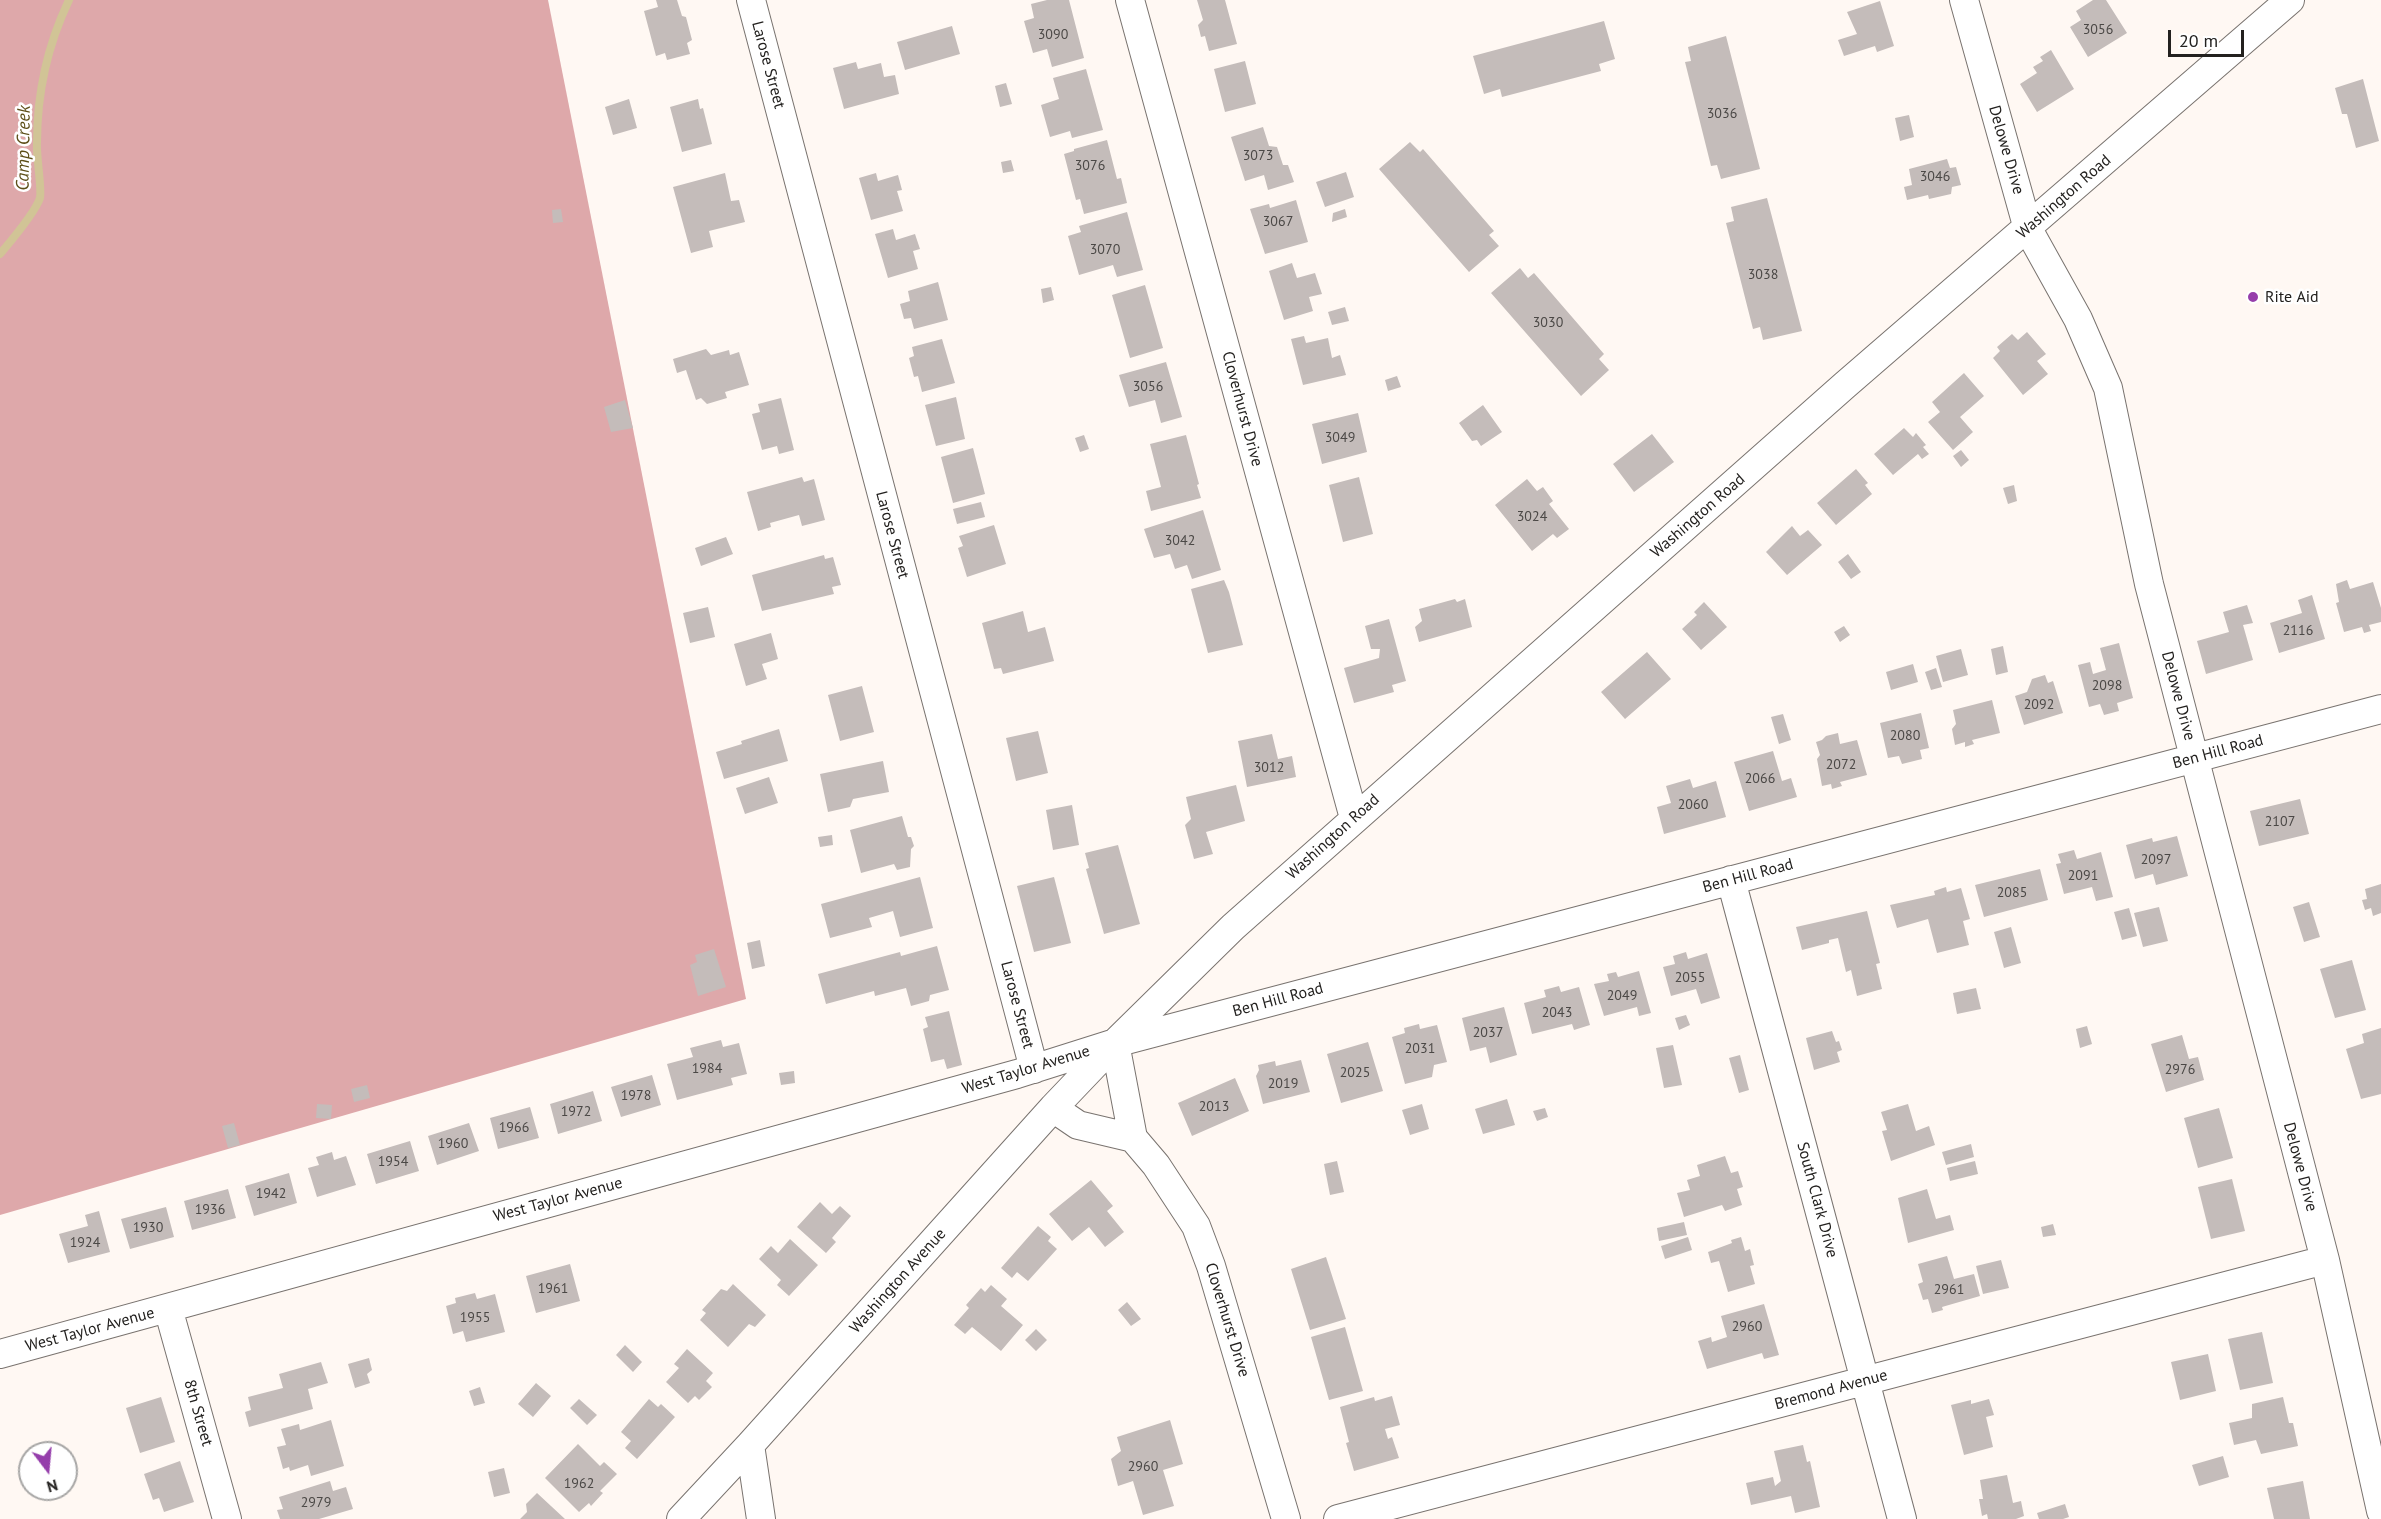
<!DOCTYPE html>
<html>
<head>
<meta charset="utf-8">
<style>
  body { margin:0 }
  #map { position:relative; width:2381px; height:1519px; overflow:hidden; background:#fff8f3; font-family:"PT Sans",sans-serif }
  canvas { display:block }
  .north { position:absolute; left:18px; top:1441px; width:60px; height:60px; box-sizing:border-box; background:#fff; border:2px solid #a7a6a5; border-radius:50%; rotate:164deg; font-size:16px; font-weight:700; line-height:24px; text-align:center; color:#23211f }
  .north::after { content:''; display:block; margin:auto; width:21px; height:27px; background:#953eab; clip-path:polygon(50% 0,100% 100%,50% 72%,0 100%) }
  .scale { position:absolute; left:2168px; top:30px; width:76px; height:27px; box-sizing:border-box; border:3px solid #23211f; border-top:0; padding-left:8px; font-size:18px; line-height:21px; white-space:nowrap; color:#23211f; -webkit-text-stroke:4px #fff; paint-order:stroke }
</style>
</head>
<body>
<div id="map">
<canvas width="2381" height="1519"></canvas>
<div class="north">N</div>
<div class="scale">20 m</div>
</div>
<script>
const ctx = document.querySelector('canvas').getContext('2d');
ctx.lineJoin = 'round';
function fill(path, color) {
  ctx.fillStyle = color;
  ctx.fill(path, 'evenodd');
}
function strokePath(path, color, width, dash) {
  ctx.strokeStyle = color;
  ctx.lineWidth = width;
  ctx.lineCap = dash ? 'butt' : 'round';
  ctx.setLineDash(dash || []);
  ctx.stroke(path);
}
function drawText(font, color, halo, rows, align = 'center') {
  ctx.font = font + ' "PT Sans",sans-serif';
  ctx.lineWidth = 5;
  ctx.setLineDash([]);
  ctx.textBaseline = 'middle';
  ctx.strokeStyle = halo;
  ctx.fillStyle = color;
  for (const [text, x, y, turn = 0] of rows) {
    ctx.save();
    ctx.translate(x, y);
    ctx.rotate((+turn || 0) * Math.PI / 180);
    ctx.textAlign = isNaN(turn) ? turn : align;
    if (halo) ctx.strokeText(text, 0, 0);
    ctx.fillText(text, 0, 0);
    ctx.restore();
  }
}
fill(new Path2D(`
  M0 0H548L746 999 0 1215Z`), '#dea8aa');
strokePath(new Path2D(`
  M0 254C11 241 35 213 40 198 42 188 36 155 37 143 37 94 48 44 69 0`), '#d1c496', 8);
fill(new Path2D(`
  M656 0H677L682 16 686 17 692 40 687 43 690 54 667 60 665 53 656 56 644 11 658 7Z
  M1047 0H1069L1084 58 1052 67 1047 49 1033 53 1024 21 1034 18 1031 4Z
  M1197 0H1225L1237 44 1209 51 1205 36 1201 37 1198 25 1203 20Z
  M2093 0H2106L2127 33 2088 57 2070 27 2081 20 2076 11Z
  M1880 1 1894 46 1877 52 1875 46 1844 56 1838 40 1857 34 1847 12Z
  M1604 21 1615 59 1599 64 1601 71 1502 97 1500 89 1484 94 1473 56Z
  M952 26 960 54 905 70 897 42Z
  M1726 36 1760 169 1721 179 1717 165 1711 166 1685 62 1691 61 1688 47Z
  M2051 50 2074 89 2037 112 2020 84 2037 73 2033 67 2043 61 2040 57Z
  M1245 61 1256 104 1225 112 1214 69Z
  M856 62 858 69 881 63 884 77 895 75 899 94 844 109 833 68Z
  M1086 69 1103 130 1072 138 1070 131 1050 137 1041 105 1059 99 1053 78Z
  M2363 79 2379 141 2356 148 2347 114H2342L2335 88Z
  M1006 83 1012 104 1000 107 995 86Z
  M629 99 637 128 613 135 605 107Z
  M698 99 700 109 703 108 712 144 682 152 670 107Z
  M1909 115 1914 137 1900 141 1895 118Z
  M1263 127 1269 146 1277 147 1283 165H1288L1294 182 1268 190 1264 175 1245 181 1231 137Z
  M1107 140 1117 179 1121 178 1127 203 1084 214 1080 199 1076 200 1064 154 1074 151V149Z
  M1410 142 1420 152 1423 149 1494 231 1489 235 1499 246 1469 272 1379 169Z
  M1947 159 1950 168 1956 167 1961 185 1952 187 1951 194 1929 199 1928 195 1907 200 1904 187 1912 185 1909 169Z
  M1011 160 1014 171 1003 173 1001 162Z
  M1346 172 1354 197 1325 207 1316 182Z
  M725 173 731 201 739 200 745 222 709 231 713 247 691 253 673 187Z
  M876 173 878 181 898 175 902 190 897 191 903 211 871 220 859 178Z
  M1767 198 1802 331 1763 340 1760 327 1753 329 1726 223 1734 221 1731 207Z
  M1296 200 1308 242 1265 254 1250 209 1269 204 1270 208Z
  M561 209 563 222 553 223 552 210Z
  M1345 209 1347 217 1332 222 1333 213Z
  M1127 212 1143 270 1117 277 1113 265 1079 275 1068 236 1081 232 1079 226Z
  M893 229 896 240 915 234 920 249 913 251 918 269 888 278 875 234Z
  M1292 263 1297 278 1315 273 1322 294 1309 297 1313 311 1284 320 1269 271Z
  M1520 268 1528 278 1534 273 1604 354 1599 359 1609 370 1581 396 1491 293Z
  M938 282 948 320 914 329 911 318 904 319 900 304 910 301 908 291Z
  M1145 285 1163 348 1130 358 1112 295Z
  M1051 287 1054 300 1043 303 1041 289Z
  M1345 307 1349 321 1332 325 1328 312Z
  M2027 332 2046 354 2037 361 2048 374 2023 395 1993 358 2000 351 1997 347 2012 334 2018 340Z
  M1304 336 1306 343 1328 338 1332 358 1340 355 1346 375 1303 385 1291 339Z
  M942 339 955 383 922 392 918 376 914 377 909 358 914 356 912 347Z
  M706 349 711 355 729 350 730 355 739 352 749 385 725 392 727 398 707 404 701 398 696 400 686 370 677 373 673 359Z
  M1166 362 1182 417 1161 423 1155 400 1129 407 1119 375Z
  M1964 373 1984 396 1960 417 1973 432 1953 450 1928 422 1940 412 1932 402Z
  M1397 376 1401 387 1388 391 1385 380Z
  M956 397 965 439 936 446 925 405Z
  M781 398 794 450 779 454 777 446 762 450 752 414 760 412 758 404Z
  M625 400 633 428 611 432 604 407Z
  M1483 405 1502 432 1481 446 1477 440 1472 441 1459 423Z
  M1358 413 1367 452 1322 464 1312 424Z
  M1904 428 1913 437 1916 433 1926 445 1923 447 1929 454 1922 459 1918 454 1893 475 1874 454Z
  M1652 434 1674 462 1634 492 1613 464Z
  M1084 435 1089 449 1080 452 1075 438Z
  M1186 435 1199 484 1197 485 1201 498 1151 511 1146 491 1161 487 1150 444Z
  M973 448 985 494 953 503 941 457Z
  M1961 450 1969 460 1961 467 1953 456Z
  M1856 469 1868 483 1865 485 1872 494 1836 525 1817 503Z
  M802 477 804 482 814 479 825 520 802 526 799 515 770 523 771 527 758 531 747 492Z
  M1359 477 1373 534 1343 542 1329 485Z
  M1527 479 1537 491 1543 487 1553 501 1549 504 1569 529 1557 538 1553 534 1532 551 1495 505Z
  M2014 485 2017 501 2008 504 2003 488Z
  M981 502 985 517 957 524 953 509Z
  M1203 510 1221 570 1192 579 1187 565 1175 569 1170 554 1154 558 1144 529Z
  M994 525 1006 564 967 577 958 548 963 546 959 536Z
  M1792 526 1800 536 1808 530 1822 545 1787 575 1766 552Z
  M726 537 733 554 701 566 695 548Z
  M1848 554 1861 572 1851 579 1838 562Z
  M824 555 825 559 833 557 841 585 832 587 834 594 762 611 752 575Z
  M1224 580 1229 592 1243 645 1208 653 1191 589Z
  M2347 580 2350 589 2373 582 2381 608V622L2369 625 2371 631 2364 633 2362 627 2344 632 2336 603 2339 602 2336 584Z
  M2312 595 2325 639 2279 653 2270 623 2302 613 2298 600Z
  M1455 599 1457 602 1465 599 1472 627 1419 642 1415 627 1422 621 1419 609Z
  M1704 602 1727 627 1701 650 1682 629 1697 615 1694 612Z
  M2247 605 2253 623 2243 625 2253 660 2206 674 2197 641 2229 632 2223 612Z
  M708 607 715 637 690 643 683 613Z
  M1023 611 1028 632 1045 627 1054 661 1003 674 1001 668 994 669 982 623Z
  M1389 619 1406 681 1392 685 1394 692 1354 703 1344 668 1379 658 1380 649H1371L1365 626Z
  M1844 626 1850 635 1840 642 1834 632Z
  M771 633 778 659 762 664 767 679 746 686 734 644Z
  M2119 643 2133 698 2117 703 2119 711 2104 715 2100 704 2089 707 2078 665 2090 662 2093 674 2106 670 2100 648Z
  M2003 646 2008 672 1996 675 1991 649Z
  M1961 649 1968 675 1943 682 1936 656Z
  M1647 652 1671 679 1625 719 1601 692Z
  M1913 664 1918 682 1891 690 1886 672Z
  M1936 668 1942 687 1931 690 1925 672Z
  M2045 675 2048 683 2053 681 2063 713 2024 725 2015 696 2027 692 2032 679Z
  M862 686 874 732 840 741 828 695Z
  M1992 700 2000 733 1972 740 1974 744 1965 747V742L1955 745 1952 729 1956 724 1953 710Z
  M1921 713 1929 748 1920 750 1922 759 1902 764 1899 756 1888 758 1880 723Z
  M1783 714 1791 740 1779 744 1771 717Z
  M779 729 788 761 724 779 716 752 742 744 741 741Z
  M1038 731 1048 773 1016 781 1006 738Z
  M1838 733 1840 744 1857 740 1867 775 1840 782 1842 786 1832 789 1831 784 1822 786 1817 759 1820 755 1816 742 1822 740 1826 736Z
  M1272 734 1278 759 1292 756 1296 777 1247 787 1238 741Z
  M1773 751 1782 781 1791 778 1797 797 1749 811 1734 762Z
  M883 761 889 792 853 799 850 807 828 812 820 774Z
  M769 777 778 803 745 814 736 788Z
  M1690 779 1693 788 1716 781 1726 817 1664 834 1657 807 1671 803 1666 786Z
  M1236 785 1245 821 1206 832 1213 854 1194 859 1185 825 1191 819 1186 797Z
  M2300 799 2309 834 2259 846 2250 811Z
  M1072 805 1079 845 1053 850 1046 810Z
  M902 816 908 837H911L914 846 911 849 910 867 897 870 894 864 861 873 850 830Z
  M832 835 833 845 820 847 818 837Z
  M2177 836 2188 876 2156 885 2153 874 2135 879 2126 845 2152 838 2153 842Z
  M1118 845 1140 924 1104 934 1086 869 1089 868 1085 853Z
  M2074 850 2077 859 2101 852 2113 897 2096 901 2092 887 2064 894 2056 864 2061 863 2058 854Z
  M2040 869 2048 900 1984 917 1975 885Z
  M920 877 933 928 900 937 893 911 869 918 872 927 830 938 821 904Z
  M1054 877 1071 943 1034 952 1017 886Z
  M2381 884V913L2373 916 2371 908 2365 910 2362 900 2367 899 2365 889Z
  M1946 887 1947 892 1961 888 1970 919 1963 921 1969 945 1937 953 1928 919 1897 928 1890 905 1935 895 1934 891Z
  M2309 902 2320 937 2304 942 2293 907Z
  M2159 907 2168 941 2143 947 2134 913Z
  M2129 908 2137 936 2122 940 2114 912Z
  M1867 911 1880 963 1876 964 1882 989 1857 996 1851 970 1846 972 1838 938 1829 940V943L1802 950 1796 927Z
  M2011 927 2021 963 2004 968 1994 932Z
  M760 940 765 966 752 969 747 943Z
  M937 946 949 990 930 995 929 1001 911 1006 906 988 875 996 874 991 826 1004 818 974 900 952 901 956Z
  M714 949 726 987 698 996 690 965 697 962 695 955Z
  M1686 952 1688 959 1707 953 1720 998 1701 1004 1696 989 1671 996 1663 967 1675 964 1673 956Z
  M2352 960 2366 1010 2335 1018 2320 969Z
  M1639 971 1651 1013 1639 1016 1637 1007 1604 1016 1594 984 1609 981 1607 974 1616 972 1618 977Z
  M1559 986 1561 992 1579 987 1590 1025 1574 1030 1572 1024 1532 1034 1524 1003 1546 997 1544 990Z
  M1976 988 1981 1009 1957 1014 1953 993Z
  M1504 1007 1517 1055 1490 1063 1486 1047 1470 1051 1462 1018Z
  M949 1011 962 1065 947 1069 944 1059 931 1062 923 1029 928 1027 925 1017Z
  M1686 1015 1690 1025 1679 1030 1675 1018Z
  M1419 1024 1420 1029 1437 1025 1447 1062 1434 1065 1432 1077 1405 1084 1392 1037 1405 1033 1404 1028Z
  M2087 1026 2092 1044 2080 1048 2076 1029Z
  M2381 1028V1094L2361 1099 2346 1049 2364 1043 2362 1034Z
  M1832 1031 1836 1042 1839 1041 1842 1050 1837 1052 1840 1062 1814 1070 1806 1038Z
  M2182 1035 2189 1059 2198 1057 2204 1080 2166 1092 2151 1044Z
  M721 1040 723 1047 739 1043 747 1074 731 1078 733 1085 677 1100 667 1064 693 1057 690 1048Z
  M1368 1042 1383 1091 1341 1103 1327 1054Z
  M1673 1045 1682 1085 1664 1088 1656 1048Z
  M1740 1055 1749 1090 1739 1093 1729 1058Z
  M1301 1060 1310 1092 1263 1104 1256 1076 1259 1070 1258 1065 1275 1061 1276 1066Z
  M794 1071 795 1083 781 1085 779 1073Z
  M652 1075 661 1105 621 1117 611 1087Z
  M1235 1078 1249 1111 1192 1136 1178 1103Z
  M367 1085 370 1098 354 1102 351 1089Z
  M593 1091 602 1121 558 1134 550 1104Z
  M1507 1099 1515 1125 1483 1134 1475 1109Z
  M317 1104 332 1105 331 1119 316 1118Z
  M1422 1104 1429 1129 1410 1135 1402 1110Z
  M1908 1104 1916 1131 1929 1126 1935 1145 1891 1161 1882 1131 1887 1130 1881 1112Z
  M530 1107 539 1138 498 1149 490 1118Z
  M1545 1108 1548 1117 1537 1121 1533 1111Z
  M2219 1108 2233 1158 2198 1168 2184 1118Z
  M234 1123 240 1145 228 1148 222 1126Z
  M469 1123 479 1151 437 1165 428 1136Z
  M410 1141 419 1171 376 1184 367 1154Z
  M1971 1144 1974 1157 1946 1165 1942 1152Z
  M332 1152 334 1160 346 1156 356 1185 317 1197 308 1168 319 1165 316 1157Z
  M1725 1156 1731 1173 1738 1171 1743 1187 1737 1189 1742 1205 1725 1211 1722 1205 1684 1217 1677 1193 1690 1190 1687 1180 1700 1176 1697 1165Z
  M1337 1161 1344 1192 1330 1195 1324 1164Z
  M1975 1161 1978 1174 1950 1181 1947 1168Z
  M289 1173 297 1203 254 1216 245 1186Z
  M2232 1179 2245 1231 2211 1239 2198 1187Z
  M1091 1180 1113 1206 1107 1211 1124 1232 1105 1247 1089 1227 1072 1241 1049 1214Z
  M228 1189 236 1218 192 1230 184 1201Z
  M1927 1189 1936 1219 1950 1215 1954 1230 1908 1243 1898 1198Z
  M820 1202 832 1214 840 1206 851 1216 832 1238 836 1242 826 1253 797 1227Z
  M166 1207 174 1237 130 1249 121 1219Z
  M99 1211 110 1252 68 1263 59 1234 88 1226 85 1215Z
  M1684 1222 1687 1235 1659 1241 1657 1228Z
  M2053 1224 2056 1235 2043 1237 2041 1227Z
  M1038 1226 1051 1237 1048 1241 1057 1249 1028 1281 1017 1272 1012 1278 1001 1268Z
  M1688 1237 1692 1250 1665 1259 1661 1246Z
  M1741 1237 1745 1251 1750 1249 1754 1265 1750 1266 1755 1284 1728 1292 1719 1261 1711 1263 1708 1252 1732 1243 1731 1240Z
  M790 1239 818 1265 789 1296 777 1285 781 1280 759 1259 771 1246 778 1253Z
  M1947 1256 1954 1279 1974 1274 1980 1296 1942 1307 1943 1310 1932 1313 1928 1299 1923 1300 1918 1284 1923 1282 1918 1264Z
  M1326 1257 1346 1319 1310 1330 1291 1269Z
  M2001 1260 2009 1288 1983 1294 1976 1266Z
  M570 1264 580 1301 536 1313 526 1276Z
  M733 1284 766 1315 755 1327 749 1324 728 1347 700 1320 706 1313 702 1310 721 1289 727 1291Z
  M991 1285 1007 1299 1001 1306 1023 1325 1001 1351 972 1327 965 1334 954 1325 969 1308 966 1305 981 1288 985 1292Z
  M475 1293 477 1299 495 1294 505 1332 466 1342 463 1331 453 1334 446 1306 456 1303 455 1298Z
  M1127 1302 1141 1319 1131 1326 1118 1310Z
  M1764 1304 1779 1355 1764 1359 1762 1353 1707 1369 1698 1341 1711 1337 1712 1342 1727 1337 1721 1316Z
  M1345 1327 1363 1391 1329 1400 1311 1337Z
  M1036 1329 1047 1340 1036 1351 1025 1340Z
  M2262 1332 2273 1383 2240 1390 2228 1339Z
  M625 1345 642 1362 633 1372 616 1355Z
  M687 1349 713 1373 706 1381 712 1387 699 1400 695 1396 688 1403 666 1382 679 1368 674 1364Z
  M2208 1354 2216 1391 2180 1400 2171 1362Z
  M369 1358 372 1370 367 1374 370 1383 355 1388 348 1364Z
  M321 1362 328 1383 308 1389 313 1409 249 1427 245 1412 251 1410 248 1397 283 1388 279 1374Z
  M536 1383 551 1396 533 1417 518 1404Z
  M480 1387 485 1403 474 1406 469 1391Z
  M1392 1396 1400 1425 1385 1429 1388 1439 1392 1437 1399 1458 1354 1471 1346 1443 1349 1442 1340 1407 1374 1397 1375 1401Z
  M161 1397 175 1442 140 1453 126 1408Z
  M2283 1397 2289 1423H2293L2298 1446 2261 1454 2256 1440 2234 1445 2229 1423 2252 1418V1404Z
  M579 1399 597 1415 587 1425 570 1408Z
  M649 1399 658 1407 661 1404 675 1417 637 1459 625 1448 631 1441 621 1432Z
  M1989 1399 1994 1415 1986 1417 1993 1447 1964 1455 1951 1405 1971 1400V1404Z
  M331 1420 344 1466 311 1476 308 1465 290 1471 289 1467 283 1469 277 1447 286 1445 281 1429 299 1424 300 1430Z
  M1170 1420 1183 1464 1163 1470 1174 1506 1143 1515 1133 1481 1118 1486 1111 1459 1121 1451 1117 1437Z
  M578 1444 600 1466 604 1462 617 1474 600 1491 603 1493 591 1506 589 1503 579 1512 545 1478Z
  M1803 1445 1807 1462 1810 1461 1820 1507 1795 1513 1791 1496 1751 1505 1746 1483 1773 1477 1775 1486 1781 1481 1774 1451Z
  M2223 1456 2229 1477 2199 1486 2192 1465Z
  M180 1461 194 1502 164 1512 159 1498 153 1500 144 1474Z
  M504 1468 510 1493 494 1497 488 1472Z
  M2007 1475 2013 1503 2021 1501 2024 1516 2016 1519H1988L1987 1514 1982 1516 1979 1499H1983L1980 1480Z
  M330 1481 333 1491 346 1487 353 1509 319 1519H280L277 1510 283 1509 279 1497Z
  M2303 1481 2310 1519H2274L2267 1488Z
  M537 1493 565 1519H520L527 1512 526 1504Z
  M2065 1504 2069 1517 2063 1519H2039L2037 1513Z`), '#c4bcba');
const minor = new Path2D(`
  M751 0 1034 1069
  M1130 0 1354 818
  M1964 0 2028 229 2078 319 2108 388 2149 584 2325 1260 2381 1511
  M1731 880 1902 1519
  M1115 1043 1133 1138 1156 1165 1196 1226 1211 1266 1286 1519
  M1053 1108 1078 1125 1133 1138
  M168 1308 227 1519
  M0 1354 1017 1074 1115 1043 2381 709
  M750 1445 761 1519
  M681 1519 750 1445 1053 1108 1115 1043 1233 927 1845 385 2290 0
  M1338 1519 2325 1260`);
strokePath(minor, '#79736f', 30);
strokePath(minor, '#fff', 28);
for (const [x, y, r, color] of [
  [2253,297,6,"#953eab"]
]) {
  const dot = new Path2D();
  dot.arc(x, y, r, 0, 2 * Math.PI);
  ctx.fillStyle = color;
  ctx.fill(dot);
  strokePath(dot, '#fff', 2);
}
drawText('14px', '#4b4846', null, [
  ["3056",2098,30],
  ["3090",1053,35],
  ["3036",1722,114],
  ["3073",1258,156],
  ["3076",1090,166],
  ["3046",1935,177],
  ["3067",1278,222],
  ["3070",1105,250],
  ["3038",1763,275],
  ["3030",1548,323],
  ["3056",1148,387],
  ["3049",1340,438],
  ["3024",1532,517],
  ["3042",1180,541],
  ["2116",2298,631],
  ["2098",2107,686],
  ["2092",2039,705],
  ["2080",1905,736],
  ["2072",1841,765],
  ["3012",1269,768],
  ["2066",1760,779],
  ["2060",1693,805],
  ["2107",2280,822],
  ["2097",2156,860],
  ["2091",2083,876],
  ["2085",2012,893],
  ["2055",1690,978],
  ["2049",1622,996],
  ["2043",1557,1013],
  ["2037",1488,1033],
  ["2031",1420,1049],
  ["1984",707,1069],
  ["2976",2180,1070],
  ["2025",1355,1073],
  ["2019",1283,1084],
  ["1978",636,1096],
  ["2013",1214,1107],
  ["1972",576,1112],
  ["1966",514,1128],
  ["1960",453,1144],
  ["1954",393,1162],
  ["1942",271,1194],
  ["1936",210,1210],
  ["1930",148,1228],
  ["1924",85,1243],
  ["1961",553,1289],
  ["2961",1949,1290],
  ["1955",475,1318],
  ["2960",1747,1327],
  ["2960",1143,1467],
  ["1962",579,1484],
  ["2979",316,1503]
]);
drawText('16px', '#23211f', '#fff', [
  ["Larose Street",768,65,75],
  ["Delowe Drive",2006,150,74],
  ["Washington Road",2064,197,-41],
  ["Cloverhurst Drive",1242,409,75],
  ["Washington Road",1698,516,-41],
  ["Larose Street",892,535,75],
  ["Delowe Drive",2178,696,75],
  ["Ben Hill Road",2218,752,-15],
  ["Washington Road",1333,837,-42],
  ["Ben Hill Road",1748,876,-15],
  ["Ben Hill Road",1278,1000,-15],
  ["Larose Street",1017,1005,75],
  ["West Taylor Avenue",1026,1070,-17],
  ["Delowe Drive",2300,1167,75],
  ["West Taylor Avenue",558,1200,-15],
  ["South Clark Drive",1817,1200,75],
  ["Washington Avenue",898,1281,-48],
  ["Cloverhurst Drive",1227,1320,73],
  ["West Taylor Avenue",90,1330,-15],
  ["Bremond Avenue",1831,1390,-15],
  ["8th Street",198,1413,74]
]);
drawText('16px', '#23211f', '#fff', [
  ["Rite Aid",2265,297]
], 'left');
drawText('italic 18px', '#5c4e18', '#fff', [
  ["Camp Creek",24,148,-89]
]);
</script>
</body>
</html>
